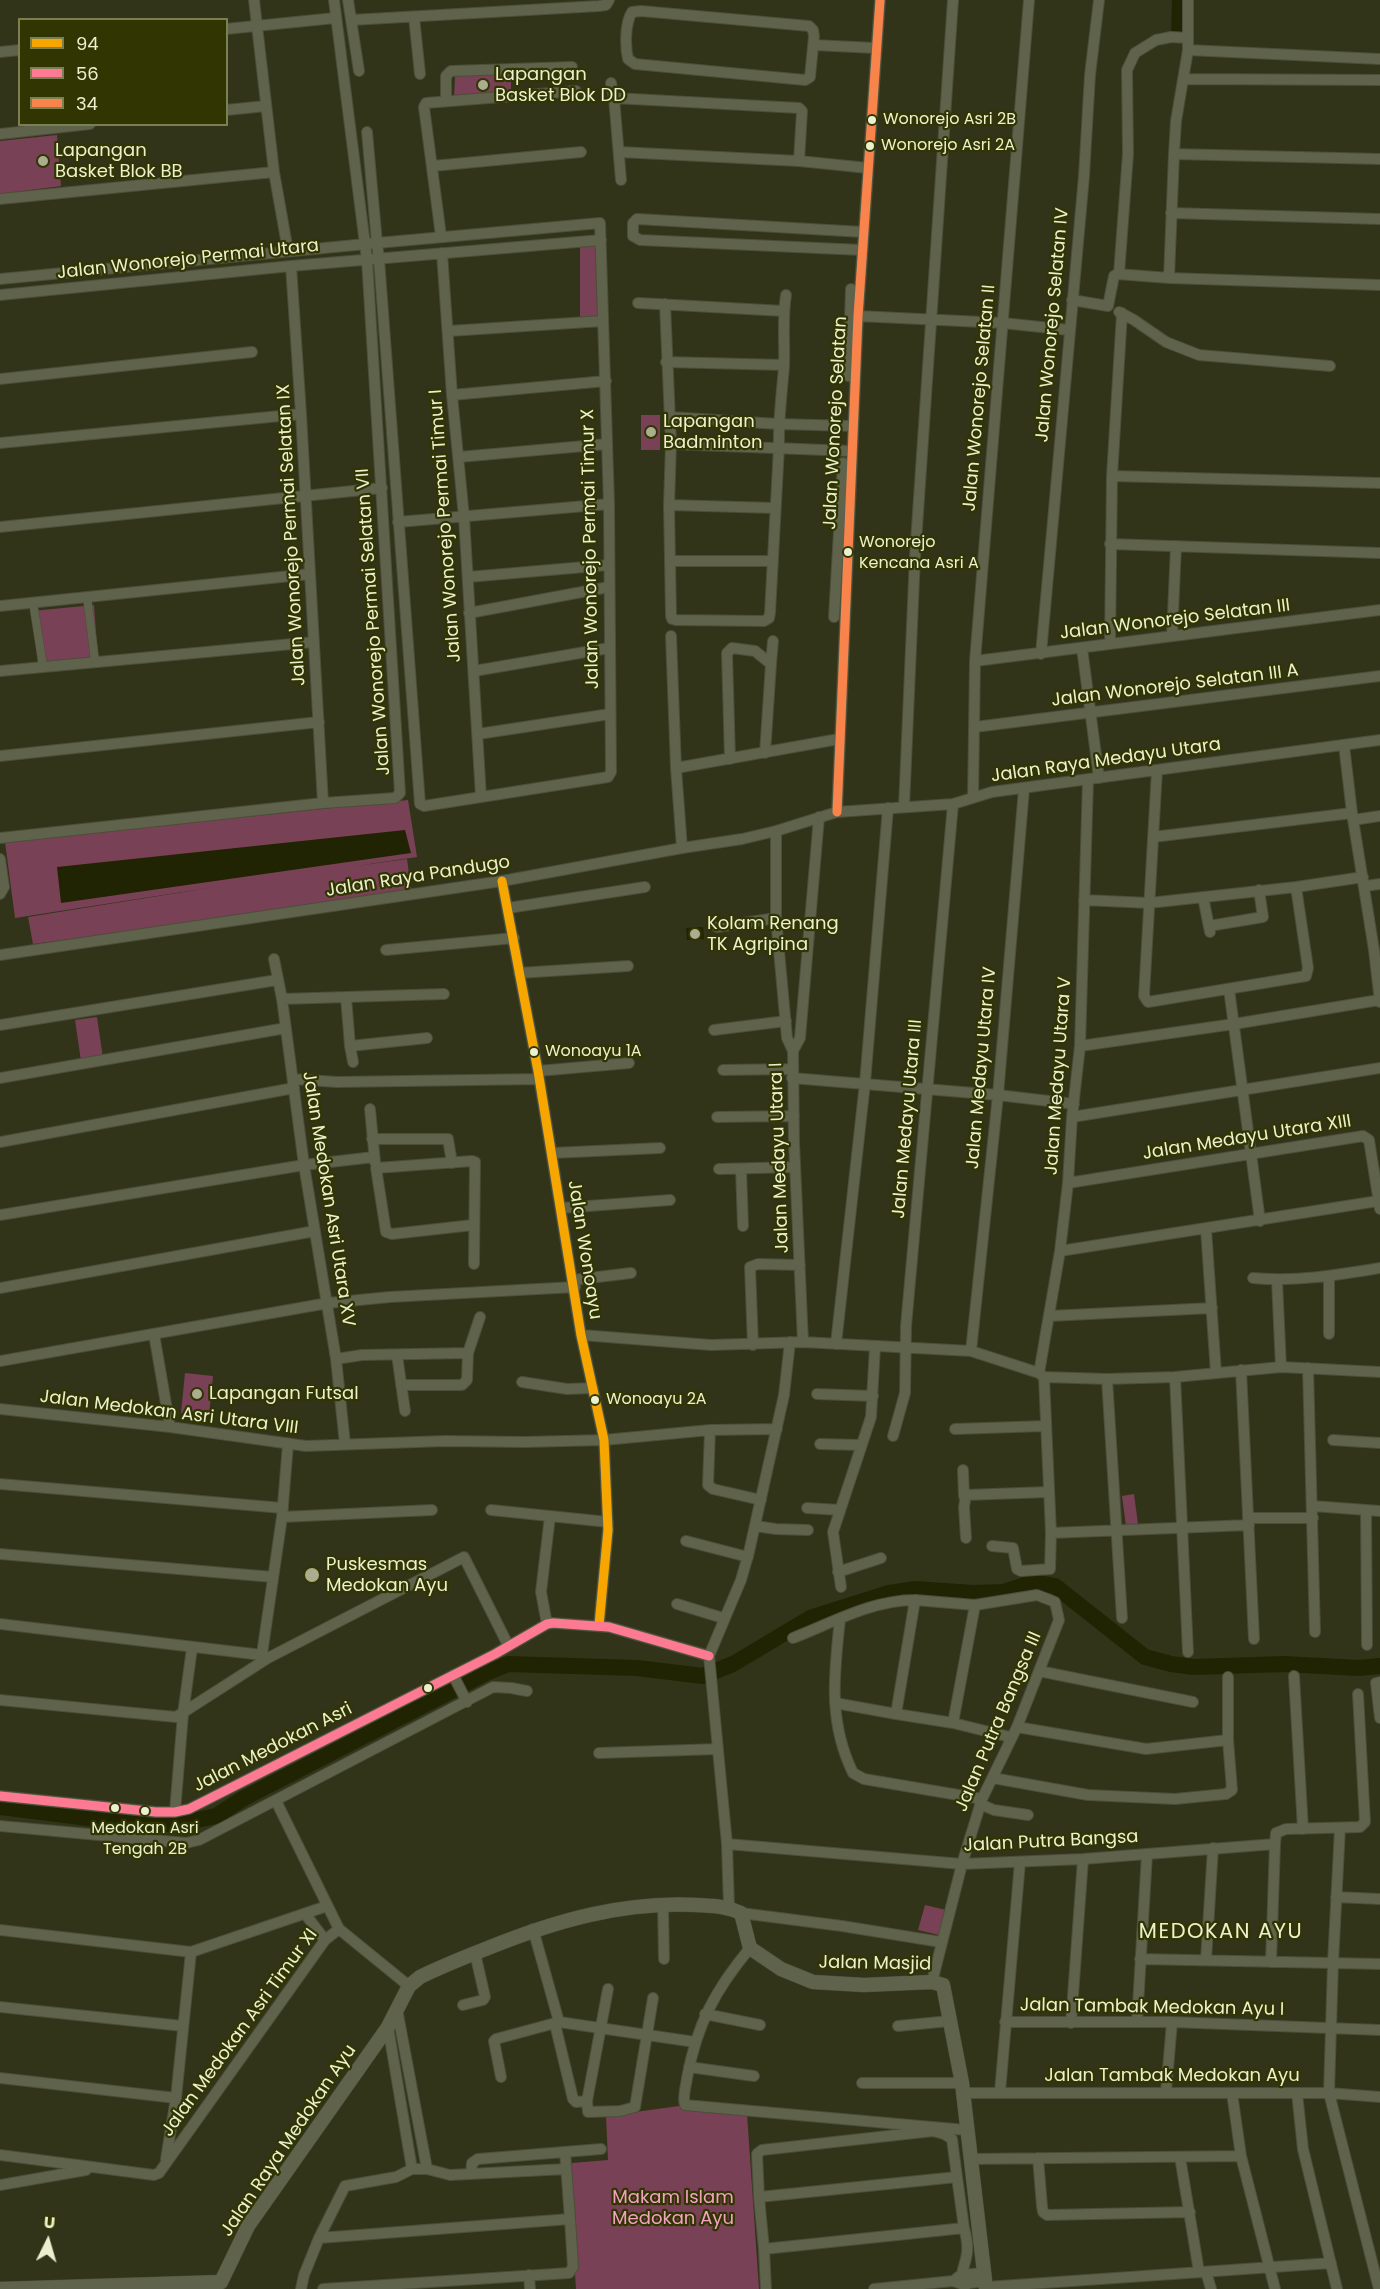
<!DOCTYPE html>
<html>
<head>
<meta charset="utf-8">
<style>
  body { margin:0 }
  #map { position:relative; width:1380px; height:2289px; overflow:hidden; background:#313419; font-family:Poppins,sans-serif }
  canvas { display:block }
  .legend { position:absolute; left:18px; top:18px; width:210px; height:108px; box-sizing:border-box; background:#303501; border:2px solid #7b8053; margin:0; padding:8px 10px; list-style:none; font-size:18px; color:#ebf0cf }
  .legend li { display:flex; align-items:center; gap:12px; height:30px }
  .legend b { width:30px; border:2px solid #7b8053 }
  .north { position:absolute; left:18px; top:2211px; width:60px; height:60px; -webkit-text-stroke:4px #303501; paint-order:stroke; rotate:5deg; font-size:16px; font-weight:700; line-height:24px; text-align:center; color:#ebf0cf }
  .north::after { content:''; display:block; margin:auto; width:21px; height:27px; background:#ebf0cf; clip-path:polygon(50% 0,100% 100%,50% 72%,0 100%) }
</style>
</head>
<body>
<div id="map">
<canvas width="1380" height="2289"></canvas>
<ul class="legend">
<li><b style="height:8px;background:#f7a600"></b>94</li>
<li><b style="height:8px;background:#fe7a93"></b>56</li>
<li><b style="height:8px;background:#f8844c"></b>34</li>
</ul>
<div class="north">U</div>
</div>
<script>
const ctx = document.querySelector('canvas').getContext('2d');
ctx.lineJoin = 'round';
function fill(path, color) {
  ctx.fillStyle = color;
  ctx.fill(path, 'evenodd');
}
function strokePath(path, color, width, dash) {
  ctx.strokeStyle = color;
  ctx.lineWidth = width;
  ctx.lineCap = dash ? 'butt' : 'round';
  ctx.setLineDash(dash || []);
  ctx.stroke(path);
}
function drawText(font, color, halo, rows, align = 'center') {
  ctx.font = font + ' Poppins,sans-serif';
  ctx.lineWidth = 4.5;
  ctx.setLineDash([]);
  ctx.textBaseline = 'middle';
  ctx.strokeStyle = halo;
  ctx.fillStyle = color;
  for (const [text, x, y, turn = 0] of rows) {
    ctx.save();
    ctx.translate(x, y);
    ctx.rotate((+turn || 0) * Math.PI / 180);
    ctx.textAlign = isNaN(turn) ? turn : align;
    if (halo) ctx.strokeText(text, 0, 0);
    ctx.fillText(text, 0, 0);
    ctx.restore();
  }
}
fill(new Path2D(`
  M511 74V94L454 98 455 76Z
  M57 135 61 186 0 194V141Z
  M600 242 602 319 580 320V244Z
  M641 415H660V450H641Z
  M94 605 98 658 38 664 32 611Z
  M408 800 417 857 349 867 407 859 412 895 33 944 28 917 221 886 15 918 5 842Z
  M97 1017 103 1058 81 1061 75 1020Z
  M185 1373 213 1376 209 1416 181 1413Z
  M1134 1494 1138 1524 1126 1526 1122 1496Z
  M925 1905 946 1910 939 1935 918 1930Z
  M679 2106 747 2114 759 2289H576L568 2167H572V2163L608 2160 606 2116Z`), '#794155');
fill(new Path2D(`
  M405 830 411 853 61 903 57 867Z
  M703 927 704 939 687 940 686 928Z`), '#212402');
strokePath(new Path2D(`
  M1179 34 1180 0
  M0 1807 136 1824H177L216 1816 244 1798 486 1673 508 1664 637 1668 703 1676 733 1664 810 1618 889 1593 915 1589 973 1593 1003 1592 1034 1582 1055 1586 1145 1657 1171 1664 1194 1667 1284 1664 1359 1668 1380 1666`), '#212402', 16);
const pedestrian = new Path2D(`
  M87 597 95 661
  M33 602 43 666`);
const minor = new Path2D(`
  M254 0 274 172 288 251
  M348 0 359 71
  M641 11 809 26 813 30 814 36 810 77 805 80 635 64 628 59C625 46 625 23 632 12Z
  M414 17 420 74
  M351 20 599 6 606 5 609 0
  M226 29 335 18
  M814 45 875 48
  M1188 50 1380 59
  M0 52 20 50
  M1184 79 1380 80
  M611 83 614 98
  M446 100V76L451 71 572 67
  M226 110 266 106
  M0 134 90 124
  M620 152 799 161 868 168
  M1174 154 1380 159
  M433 166 581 152
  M621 180 614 98 799 108 802 111 799 161
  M0 199 274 172
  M1171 213 1380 219
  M441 236 424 107 426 103 576 91
  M862 250 640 240 633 236V223L637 219 863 232
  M442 253 452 395 464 517 481 797
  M291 266 301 414 323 803
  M1119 274 1128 154 1127 70 1135 53 1156 40 1171 37 1188 38
  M1169 278 1380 285
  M0 279 366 244 377 243 600 223 609 504 611 772 608 777 424 806 420 804 379 259 377 243 367 132
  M0 295 291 266 601 240
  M1072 300 1108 306 1114 276 1117 274 1169 278 1174 154 1176 121 1188 50V0
  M638 303 784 311
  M665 304 671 444 669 505 671 616 672 619 676 620 764 621 769 618 770 613 779 447C778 420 782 393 784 366 785 342 782 319 786 295
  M1119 312 1134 320 1166 342 1199 355 1330 366
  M858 316 1003 323 1069 330
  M449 331 603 321
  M666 362 784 365
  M848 376 851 289
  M0 379 252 352
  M452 395 606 381
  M670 417 778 424 852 426
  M0 443 301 414
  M671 444 851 451
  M459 457 607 444
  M1112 476 1380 483
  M669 505 775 508
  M398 522 609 504
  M0 527 382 488
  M1110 544 1380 553
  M671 561H773
  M468 577 608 565
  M0 606 310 574
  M469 613 609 587
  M834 617 843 463
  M671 636 676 768 682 848
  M1172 636 1176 546
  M1110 643 1112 476 1122 313
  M1082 648 1099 778
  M1041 654 1084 176 1090 75 1099 0
  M975 661 1380 610
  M771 664 773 641
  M0 671 314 642
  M474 671 609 648
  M975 727 1380 676
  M478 734 610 714
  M1344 745 1352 813 1374 950 1380 1002
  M0 756 319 722
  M730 759 727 653 732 648 755 651 771 664 765 753
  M676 768 839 739
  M1157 770 1144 996 1148 1002 1306 976 1308 968 1296 887
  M973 798 975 661 1029 0
  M904 807 915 557 953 0
  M837 812 858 316 880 0
  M1353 820 1380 816
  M776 831V918L787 1038 793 1051 794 1142 803 1342
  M1153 837 1352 813
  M0 838 323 803 395 798 400 793 367 260 334 0
  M0 859 4 887 0 894
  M502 881 538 1071 581 1335 604 1440 608 1530 599 1625
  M1365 886 1380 884
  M1203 897 1210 932
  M1084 900 1149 903 1296 887 1363 877
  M508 908 645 887
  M1209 926 1263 917 1259 890
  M717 927 776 918
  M386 950 514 938
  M0 955 502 881 682 848 742 839 776 831 837 812 953 804 992 792 1380 740
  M274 959 282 999 304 1165 336 1359 345 1444
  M519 973 628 966
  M1229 989 1260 1221
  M346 997 350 1046 427 1038
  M282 999 444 994
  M0 1025 277 980
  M714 1030 786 1021
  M350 1046 353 1062
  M1080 1046 1234 1024 1379 1000
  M793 1051 800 1038 819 817
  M723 1070 792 1069
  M538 1071 629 1063
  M0 1078 286 1028
  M792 1078 998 1095 1074 1104
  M293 1079 337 1082 539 1079
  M370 1109 375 1162
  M717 1117 794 1116
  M1072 1117 1380 1068
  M372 1139H448L452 1163
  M0 1142 294 1088
  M552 1153 660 1148
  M719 1169 795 1167
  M741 1169 743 1226
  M1068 1183 1363 1136 1369 1140 1380 1209
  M561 1208 670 1200
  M0 1215 304 1165 374 1157
  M473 1225 392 1234 386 1232 376 1168 472 1161 475 1162 474 1264
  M1206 1229 1216 1373
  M1060 1251 1378 1201
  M1253 1278C1296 1282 1338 1275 1380 1268
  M573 1280 631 1273
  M1277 1281 1281 1367
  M0 1288 315 1231
  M1049 1316 1212 1308
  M154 1334 170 1427
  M1329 1334V1276
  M581 1335 711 1345 803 1342 971 1351 1039 1373 1044 1377
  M836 1344 865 1083 888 808
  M753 1345 750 1267 758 1264 800 1265
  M971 1351 998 1095 1024 789
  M397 1355 405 1411
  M336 1359 362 1355 468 1353
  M0 1361 328 1303 390 1297 575 1287
  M1308 1368 1315 1632
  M1241 1370 1254 1639
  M1039 1373 1060 1251 1068 1183 1072 1117 1080 1046 1088 780
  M1044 1377 1107 1379 1175 1377 1281 1367 1380 1372
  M1175 1377 1188 1652
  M1107 1379 1122 1618
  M522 1382 567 1389 593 1388
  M401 1385H462L467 1380 468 1353 480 1317
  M817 1394 873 1396
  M0 1409 170 1427 306 1446 445 1441 525 1442 604 1440 710 1430 777 1429
  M955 1429 1045 1426
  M710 1430 708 1485 713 1489 761 1500
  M893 1436 905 1393 906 1326 953 804
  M1333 1440 1380 1443
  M820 1444 861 1445
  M963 1470 964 1496
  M0 1484 283 1508
  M1313 1506 1380 1511
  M807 1508 840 1510
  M491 1510 608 1522
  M1366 1510 1367 1645
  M282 1517 432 1510
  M1248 1518H1313
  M755 1526 776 1529 808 1530
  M1051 1533 1249 1525
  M966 1538 964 1507 966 1495 1048 1492
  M686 1541 748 1557
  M992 1546 1013 1548 1017 1569 1021 1571 1050 1569 1051 1533 1044 1377
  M0 1554 273 1577
  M838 1572 881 1558
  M841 1587 833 1532 871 1417 875 1347
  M677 1604 723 1618
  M840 1619C834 1674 828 1722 853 1773L864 1779 982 1799
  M0 1624 262 1655 268 1658
  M547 1624 541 1592 550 1516
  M793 1638C832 1623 872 1600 915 1600
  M261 1661 282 1517 288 1444
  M1039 1671 1193 1702
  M453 1675 467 1702
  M1294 1676 1303 1829
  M1380 1682 1376 1683 1380 1718
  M0 1700 176 1717 268 1658 464 1557 508 1645
  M835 1703 896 1714
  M953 1723 975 1605
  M1017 1727 1146 1749 1228 1740
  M599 1753 718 1749
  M993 1778 1088 1795 1175 1799 1226 1794 1232 1790 1228 1740V1677
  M0 1796 156 1812H175L189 1809 495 1654 547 1624 553 1623 609 1627 709 1656
  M276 1801 339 1929 409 1986
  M980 1804 994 1810 1028 1815
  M175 1812 183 1714 192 1648
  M0 1826 186 1843 199 1840 493 1687 511 1688 527 1691
  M1340 1828 1333 1963 1329 2093 1379 2289
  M727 1844 962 1864 1083 1859 1275 1844 1276 1833 1286 1829 1360 1827 1365 1822 1358 1694
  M1336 1897 1380 1899
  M663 1904 664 1959
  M729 1907 727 1844 709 1656 741 1580 749 1552 784 1395 790 1342
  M741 1913 842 1926 941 1942
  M306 1915 325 1940
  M533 1929 559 2022 695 2042
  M0 1930 191 1952 327 1906
  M750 1948C715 1990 697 2024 687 2078 686 2087 682 2097 685 2105L966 2130
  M1140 1959 1380 1964
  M1206 1960 1213 1848
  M1271 1962 1275 1844
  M932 1982 962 1864 982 1799 1017 1727 1059 1620 1055 1602 1037 1595 975 1605 915 1600 896 1714 953 1723 1010 1737
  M608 1989 587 2101 588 2112 620 2111 635 2107 653 1998
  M463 2005 483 2000 485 1997 475 1953
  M0 2007 183 2026
  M397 2009 427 2169
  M705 2014 760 2025
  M1005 2022H1172L1380 2030
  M1137 2022 1147 1854
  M1071 2023 1083 1859
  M555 2024 573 2099 576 2102 587 2101
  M898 2026 950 2021
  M388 2027 412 2169
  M689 2067 754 2076
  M501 2077 494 2041 496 2039 559 2022
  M0 2078 176 2098
  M862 2083H962
  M1000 2092 1020 1862
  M1166 2092 1172 2022
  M963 2093H1329L1380 2097
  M1232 2093 1241 2156 1275 2289
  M1297 2093 1303 2149 1337 2289
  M565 2152 570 2219
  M0 2155 154 2175 159 2173 325 1940 339 1929
  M1180 2157 1199 2272
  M1038 2158 1042 2206 1043 2212 1047 2215 1190 2212
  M166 2159 176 2098 191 1952
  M970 2159 1241 2156
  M412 2169H427L450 2175 566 2169
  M471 2174 472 2163 478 2159 601 2149
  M0 2185 86 2170
  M759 2197 757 2154 762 2150 933 2131 944 2134 952 2139 957 2177
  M319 2238 345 2186 396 2177 412 2169
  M764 2249 759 2197 957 2177 964 2228
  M1206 2272 1211 2289
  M529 2275 530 2289
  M956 2279 961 2275 984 2273
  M986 2287 1331 2263
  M301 2289 304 2275 319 2238 570 2219 573 2267 569 2273 323 2289
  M766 2289 764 2249 964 2228C966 2235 968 2244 967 2252 966 2266 957 2276 965 2289
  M874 2289 953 2281 962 2284 986 2281`);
const tertiary = new Path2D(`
  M0 2289 221 2282 248 2226 388 2027 409 1986 420 1977C442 1966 465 1957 488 1948 555 1921 623 1901 697 1905 713 1906 726 1906 741 1913L750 1948 781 1969 813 1982 864 1985 932 1982 943 1985 962 2083 986 2289`);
strokePath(pedestrian, '#4c4e39', 9);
strokePath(minor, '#4c4e39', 12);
strokePath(tertiary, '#4c4e39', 15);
strokePath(pedestrian, '#60634b', 8);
strokePath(minor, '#60634b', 10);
strokePath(tertiary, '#60634b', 14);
strokePath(new Path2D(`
  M502 881 538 1071 581 1335 604 1440 608 1530 599 1625`), '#f7a600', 9);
strokePath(new Path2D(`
  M0 1796 156 1812H175L189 1809 495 1654 547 1624 553 1623 609 1627 709 1656`), '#fe7a93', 9);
strokePath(new Path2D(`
  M837 812 858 316 880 0`), '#f8844c', 9);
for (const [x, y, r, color] of [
  [483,85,6,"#aaae8f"],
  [872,120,5,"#ebf0cf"],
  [870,146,5,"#ebf0cf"],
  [43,161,6,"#aaae8f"],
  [651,432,6,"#aaae8f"],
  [848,552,5,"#ebf0cf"],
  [695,934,6,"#aaae8f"],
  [534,1052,5,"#ebf0cf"],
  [197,1394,6,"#aaae8f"],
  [595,1400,5,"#ebf0cf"],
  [312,1575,8,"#aaae8f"],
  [428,1688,5,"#ebf0cf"],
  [115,1808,5,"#ebf0cf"],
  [145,1811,5,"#ebf0cf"]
]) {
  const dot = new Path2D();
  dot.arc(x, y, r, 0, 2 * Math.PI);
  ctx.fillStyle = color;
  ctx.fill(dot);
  strokePath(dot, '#303501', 2);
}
drawText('16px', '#ebf0cf', '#303501', [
  ["Wonorejo Asri 2B",883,120],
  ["Wonorejo Asri 2A",881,146],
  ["Wonorejo",859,543],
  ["Kencana Asri A",859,564],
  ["Wonoayu 1A",545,1052],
  ["Wonoayu 2A",606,1400],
  ["Medokan Asri",145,1829,"center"],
  ["Tengah 2B",145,1850,"center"]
], 'left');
drawText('18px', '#ebf0cf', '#303501', [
  ["Lapangan",495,75],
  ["Basket Blok DD",495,96],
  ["Lapangan",55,151],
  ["Basket Blok BB",55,172],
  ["Lapangan",663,422],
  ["Badminton",663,443],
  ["Kolam Renang",707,924],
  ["TK Agripina",707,945],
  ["Lapangan Futsal",209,1394],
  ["Puskesmas",326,1565],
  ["Medokan Ayu",326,1586]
], 'left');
drawText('18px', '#ebf0cf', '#303501', [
  ["Jalan Wonorejo Permai Utara",188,260,-6],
  ["Jalan Wonorejo Selatan IV",1053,325,-85],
  ["Jalan Wonorejo Selatan II",980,398,-85],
  ["Jalan Wonorejo Selatan",836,423,-87],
  ["Jalan Wonorejo Permai Timur I",446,526,-94],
  ["Jalan Wonorejo Permai Selatan IX",292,535,-93],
  ["Jalan Wonorejo Permai Timur X",591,549,-91],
  ["Jalan Wonorejo Selatan III",1175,620,-7],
  ["Jalan Wonorejo Permai Selatan VII",374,622,-94],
  ["Jalan Wonorejo Selatan III A",1175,686,-7],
  ["Jalan Raya Medayu Utara",1106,761,-8],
  ["Jalan Raya Pandugo",418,877,-9],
  ["Jalan Medayu Utara IV",982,1068,-85],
  ["Jalan Medayu Utara V",1059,1076,-86],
  ["Jalan Medayu Utara III",908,1119,-85],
  ["Jalan Medayu Utara XIII",1247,1138,-9],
  ["Jalan Medayu Utara I",780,1158,-92],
  ["Jalan Medokan Asri Utara XV",328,1199,81],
  ["Jalan Wonoayu",584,1250,81],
  ["Jalan Medokan Asri Utara VIII",169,1413,7],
  ["Jalan Putra Bangsa III",999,1722,-67],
  ["Jalan Medokan Asri",273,1748,-27],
  ["Jalan Putra Bangsa",1051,1842,-3],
  ["Jalan Masjid",875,1964,1],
  ["Jalan Tambak Medokan Ayu I",1152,2008,1],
  ["Jalan Medokan Asri Timur XI",240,2033,-54],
  ["Jalan Tambak Medokan Ayu",1172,2076],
  ["Jalan Raya Medokan Ayu",289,2141,-56]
]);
drawText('18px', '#f4a2c2', '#303501', [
  ["Makam Islam",673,2198],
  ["Medokan Ayu",673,2219]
]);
ctx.letterSpacing = '1.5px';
drawText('21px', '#ebf0cf', '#303501', [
  ["MEDOKAN AYU",1221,1933]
]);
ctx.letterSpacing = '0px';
</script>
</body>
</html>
